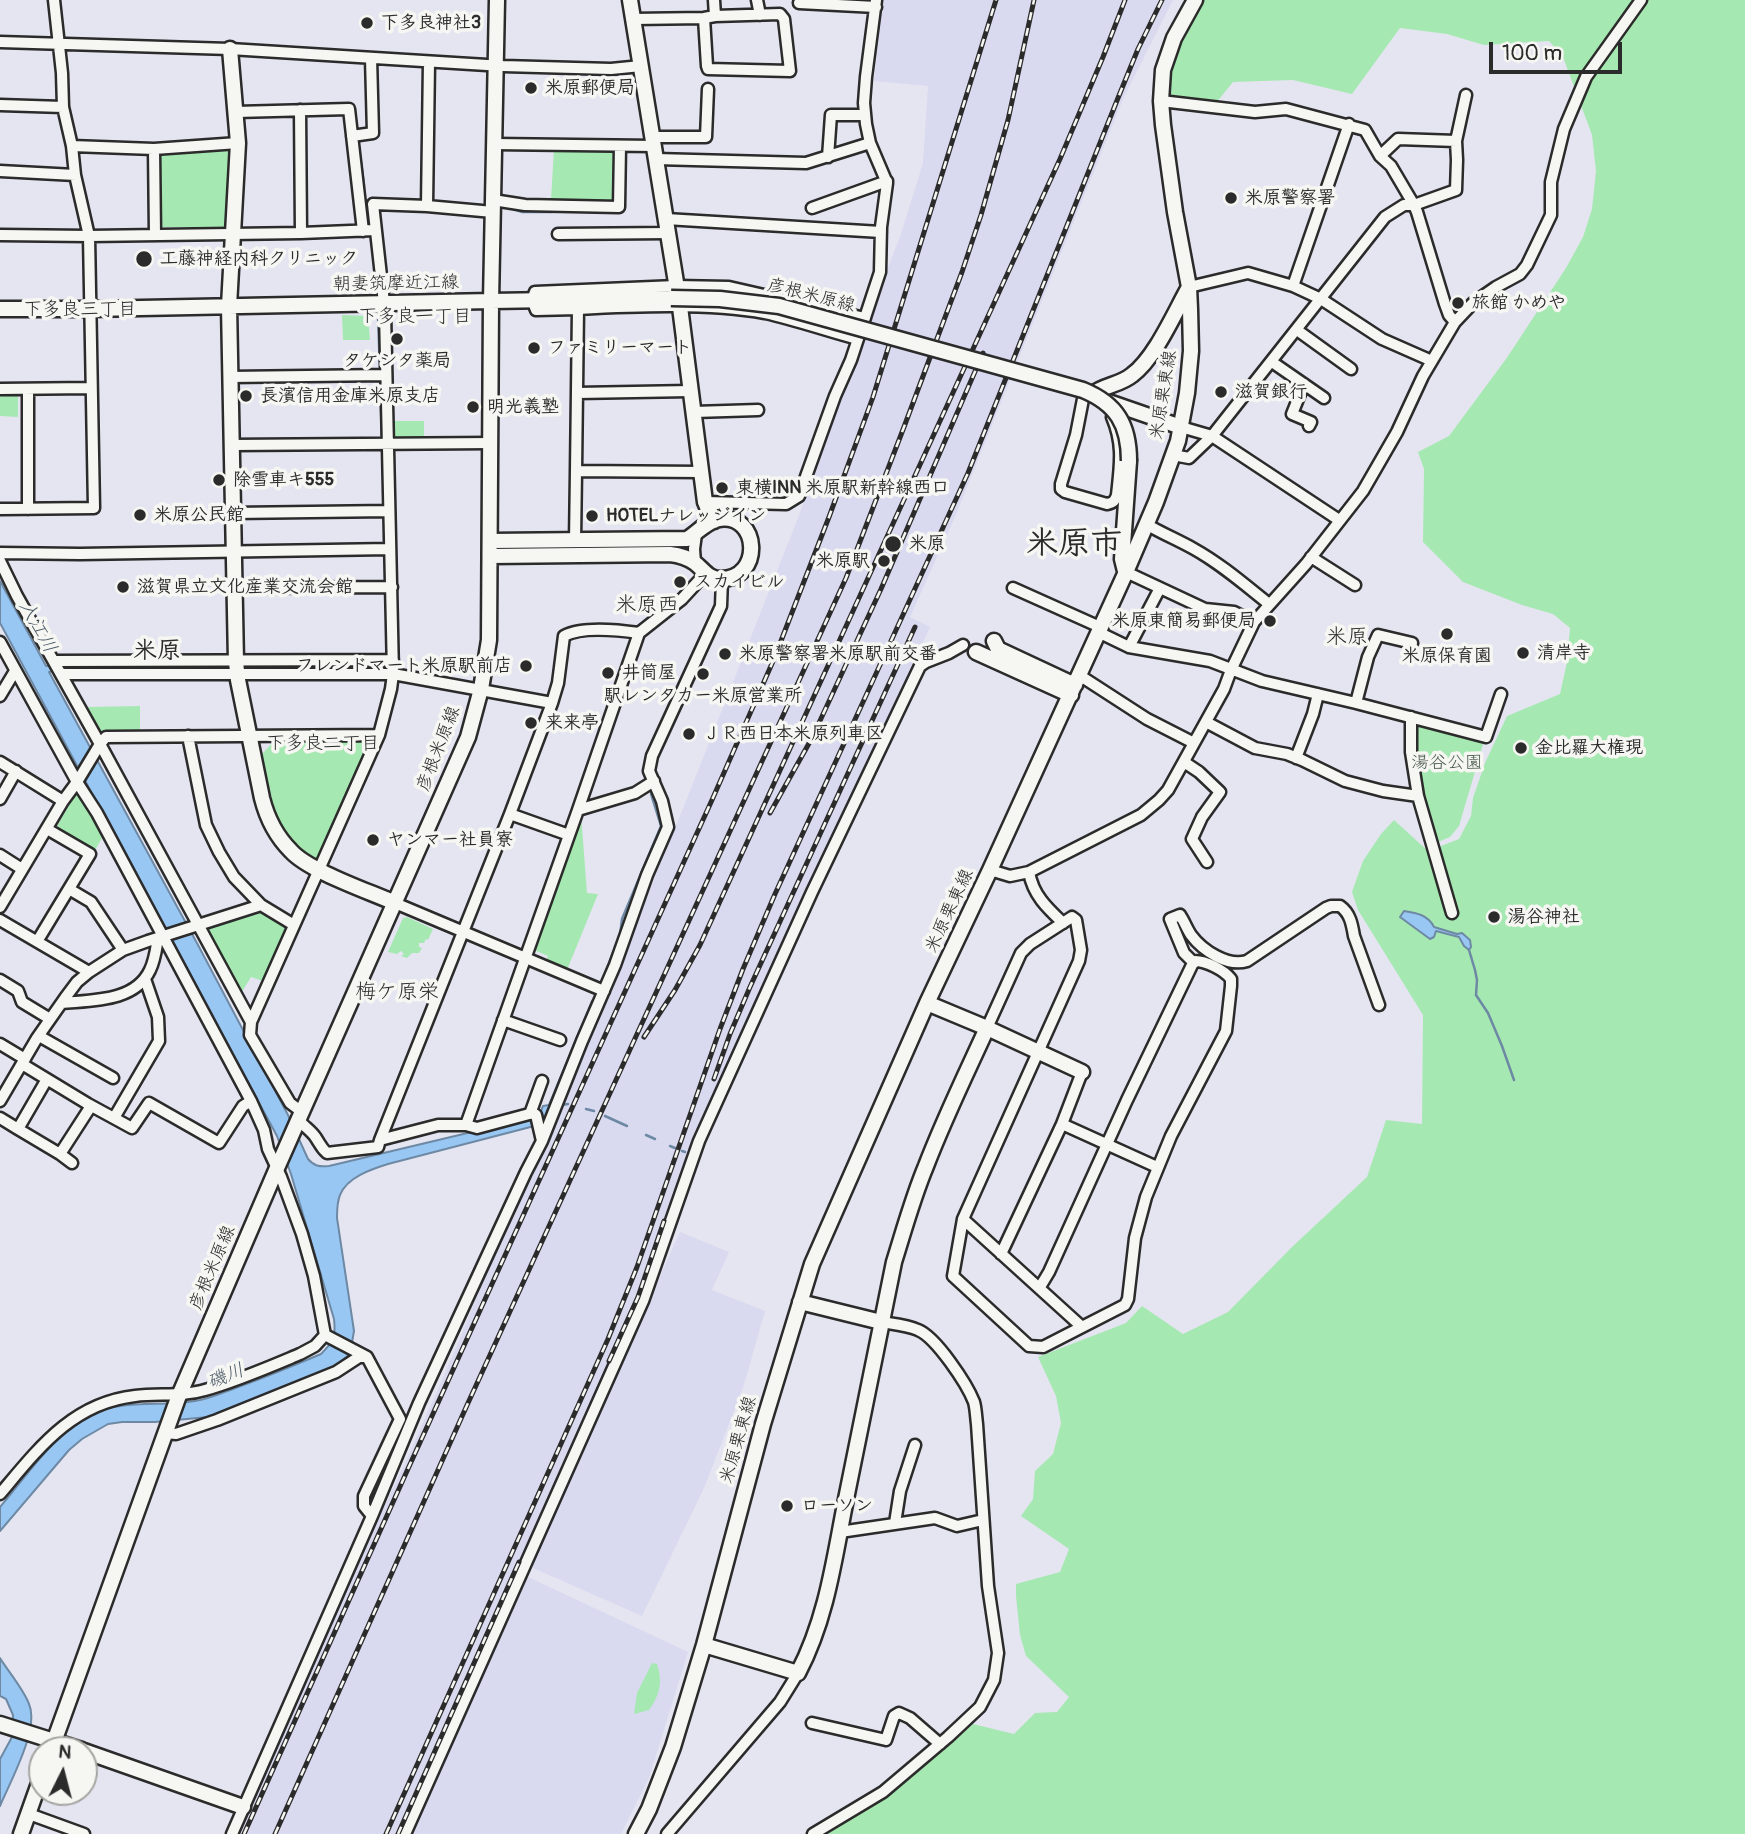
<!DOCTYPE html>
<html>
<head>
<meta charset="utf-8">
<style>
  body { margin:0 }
  #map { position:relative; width:1745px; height:1834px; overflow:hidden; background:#e5e5f1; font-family:Pangolin,sans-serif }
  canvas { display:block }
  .north { position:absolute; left:28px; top:1736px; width:70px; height:70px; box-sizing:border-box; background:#f6f6f2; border:2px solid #a5a5a2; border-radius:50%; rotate:6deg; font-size:19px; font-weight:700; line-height:28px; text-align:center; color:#2b2b2b }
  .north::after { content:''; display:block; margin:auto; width:24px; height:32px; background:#2b2b2b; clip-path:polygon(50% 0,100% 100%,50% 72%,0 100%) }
  .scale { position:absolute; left:1489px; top:42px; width:133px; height:32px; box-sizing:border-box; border:4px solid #2b2b2b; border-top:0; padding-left:9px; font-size:21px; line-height:24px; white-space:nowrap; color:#2b2b2b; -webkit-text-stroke:5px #f6f6f2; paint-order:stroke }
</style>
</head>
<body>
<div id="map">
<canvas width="1745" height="1834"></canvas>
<div class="north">N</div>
<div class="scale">100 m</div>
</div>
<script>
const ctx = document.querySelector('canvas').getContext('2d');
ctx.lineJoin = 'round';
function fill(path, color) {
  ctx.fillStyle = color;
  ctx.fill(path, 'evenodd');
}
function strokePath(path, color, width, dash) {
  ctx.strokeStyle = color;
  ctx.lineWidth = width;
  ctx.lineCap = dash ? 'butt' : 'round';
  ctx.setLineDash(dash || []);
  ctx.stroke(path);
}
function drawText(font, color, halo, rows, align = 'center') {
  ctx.font = font + ' Pangolin,"Klee One",sans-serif';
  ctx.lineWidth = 7;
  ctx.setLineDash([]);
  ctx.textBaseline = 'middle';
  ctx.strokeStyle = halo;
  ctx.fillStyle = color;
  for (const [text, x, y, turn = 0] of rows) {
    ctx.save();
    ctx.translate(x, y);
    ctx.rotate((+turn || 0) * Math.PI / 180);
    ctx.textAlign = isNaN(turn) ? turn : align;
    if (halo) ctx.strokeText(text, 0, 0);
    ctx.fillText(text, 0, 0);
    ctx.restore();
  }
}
fill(new Path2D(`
  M883 0H1173L1123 99 955 517 910 617 930 627 696 1142 644 1286 614 1358 530 1540 401 1834H232L349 1579 406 1461 456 1348 501 1238 552 1130 684 806 798 518 873 306 901 234 923 163 928 86 874 81Z
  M680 1232 729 1252 712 1290 765 1311 743 1388 704 1488 642 1616 533 1568 531 1562Z
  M526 1576 688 1652 649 1778 621 1834H412Z`), '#d9d9f0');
fill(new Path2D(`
  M1200 0H1745V1834H823L888 1794 952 1743 973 1724 1014 1734 1035 1713 1057 1712 1069 1697 1026 1656 1020 1635 1016 1596V1584L1060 1572 1069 1549 1021 1516 1033 1499 1035 1471 1053 1454 1061 1423 1056 1396 1038 1357 1126 1323 1142 1306 1183 1334 1228 1312 1292 1247 1367 1177 1386 1120 1422 1124 1423 1015 1358 910 1352 892 1363 861 1381 834 1394 820 1428 851 1459 839 1471 816 1473 798 1485 763 1507 716 1560 694 1567 662 1570 628 1553 614 1522 605 1463 582 1423 542 1424 469 1418 452 1449 436 1506 359 1566 268 1583 237 1592 209 1596 171 1592 135 1563 57 1549 41 1484 45 1447 34 1400 28 1352 94 1293 80 1233 82 1216 103 1169 98C1172 60 1182 34 1200 0Z
  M232 148 227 227H160L161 151Z
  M554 148 614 150V200L611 204 551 200Z
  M342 315 368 316 370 340H343Z
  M0 395 18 396V417L0 416Z
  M391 421H424V437H393Z
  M140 706V733H104L99 730 85 707Z
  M1417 724 1484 741 1459 826 1450 837 1438 842C1425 804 1412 767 1414 727Z
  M276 739 370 740 371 743 319 858 316 859C274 835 270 798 262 754Z
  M76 793 83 795 86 806 102 838 94 852 60 829 57 826Z
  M581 814 587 893 598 894 567 970 546 962 548 956 534 950Z
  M259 910 287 926 289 930 266 982 251 977 240 995 205 927Z
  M407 917 433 929 428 940 426 939 424 943H419V947L422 948 419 953H412L407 958 401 956 404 954 401 951 397 954 388 952 403 918Z
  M652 1663 657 1664C663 1682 660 1695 649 1710L634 1714 637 1693Z`), '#a6e8b2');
const water = new Path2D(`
  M0 581 46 666H50L53 671 49 672 198 945 288 1115 308 1159C314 1166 319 1167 329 1166L539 1116 543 1106 549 1105 592 1001 595 1002 558 1091 556 1093 542 1124 388 1164C372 1169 347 1177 340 1195 337 1202 337 1211 337 1218L354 1331 350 1354 339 1363 323 1372 208 1417 155 1422H122L108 1424 82 1439 69 1450 0 1531V1507C25 1478 56 1432 89 1415 122 1399 161 1407 195 1401 211 1399 226 1391 241 1386 268 1376 295 1365 321 1354 334 1341 336 1337 334 1319L291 1174 277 1136 0 623Z
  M1404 911C1417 913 1428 915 1434 927L1457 934 1462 933 1470 940 1471 947 1469 950 1464 946 1459 937 1436 931 1434 937 1430 939 1400 917Z
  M0 1658C8 1671 24 1690 29 1704 40 1728 10 1782 0 1806V1759L12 1737 13 1715 6 1699 0 1696Z`);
fill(water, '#99c7f4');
strokePath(water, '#6d89a4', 2);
strokePath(new Path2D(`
  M361 162 364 186
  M507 207 522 212H552
  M378 316 380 372
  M380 379 384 508
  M384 515 385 547
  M242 667H384L387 647 385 554
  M60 668H232
  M1469 950 1475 970 1477 980 1476 995 1488 1013 1502 1046 1514 1080
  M602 981 620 935 622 919 661 826 651 794
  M562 1105 568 1104
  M586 1109 594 1111
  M605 1116 627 1126
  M646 1135 655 1139
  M670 1146 675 1148
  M682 1151 685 1152`), '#6d89a4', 2.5);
const street = new Path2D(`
  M714 0 715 16
  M757 0 760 15
  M799 3 876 7
  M633 19 704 18 715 16 780 14 784 19 790 71 708 69 707 66 704 18
  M0 42 230 49 503 66 611 69 641 66
  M429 62 427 206 493 212
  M1161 101 1255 112 1286 109 1365 130 1380 156 1391 166 1414 205 1456 190 1457 160 1456 141
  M0 105 63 107
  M300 110 301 233
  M236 112 349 109 363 231
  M352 136 373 133 371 58
  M652 137H706L708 89
  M494 144 654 146
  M72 146 154 149 238 143
  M154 149 155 235
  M1380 156 1398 139 1456 141 1466 95
  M828 157 831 115H865
  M656 159 806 163 870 143
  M0 171 75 175
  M493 200 525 205 619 207 620 146
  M812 208 887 181
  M666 219 881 232
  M558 234 668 233
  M0 235 89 236 301 233 375 230
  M1293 286 1349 124
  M1189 287 1248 273 1293 286 1321 299 1382 339 1432 361
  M578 309C636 306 708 303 765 313 797 320 827 331 858 339
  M1297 330 1351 369
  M1272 362 1324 398
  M230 377 386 375
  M1304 384 1292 414 1311 422 1309 426
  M0 389 90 388
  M28 390V509
  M577 393 690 391
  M1084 394 1076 435 1061 484V489L1065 492 1107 504C1113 503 1115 501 1117 495 1120 466 1124 445 1112 417
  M694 412 758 410
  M1181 427 1212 436 1339 520
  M232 445 491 443
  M1173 455 1189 458 1212 436 1385 217 1404 205H1414L1417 212 1445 304 1449 315 1455 322
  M702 472 576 471 578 309 536 310 532 300 535 292 676 286 729 287 865 318
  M705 502 786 504 799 496 835 396 851 360 880 272 881 227 887 183 870 143 866 124 864 103 866 77 876 0
  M0 509 94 508 89 236 75 175 72 146 63 107 62 73 54 0
  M233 513 389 511
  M1146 524C1161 533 1178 540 1194 549 1221 564 1245 585 1269 604
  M575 541 576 471
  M0 553 80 554 390 549
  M1311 557 1355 585
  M0 561 17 596 100 744 251 1022 250 1035 290 1103 302 1112
  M695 563 694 549 696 534
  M1126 572 1205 609 1234 612 1254 622
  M235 588 392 587
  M1013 588 1100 627
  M1098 632 1129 647 1210 661 1262 681 1356 703 1486 737 1501 694
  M0 642 77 782 100 744 106 737 379 735
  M1129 647 1160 588
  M54 661 393 660
  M61 674H393L552 703 558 683 564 636C582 626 618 630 639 633L682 599 705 574
  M1079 675 1147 719 1194 743
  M0 696 15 671
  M1356 703 1368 657 1378 635 1412 643
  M1206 722 1255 748 1287 754 1302 760 1345 781 1383 791 1418 796 1411 752V717
  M188 736 206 825 219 852 234 877 261 905 294 925
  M1296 758 1313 714 1318 694
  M0 762 63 801
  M1184 762 1199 772 1220 792 1202 817 1192 839 1207 862
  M1418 796 1452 913
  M0 799 16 771
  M578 810 639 633
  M510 814 569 835
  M0 855 22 869
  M990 870 1010 876 1029 872 1141 815 1159 800 1168 790 1224 689 1231 670 1254 622 1306 564 1363 491 1397 432 1423 376 1455 322 1473 303 1496 287 1520 274 1527 265 1551 215V182L1564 129 1586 77 1641 0
  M1029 872C1033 895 1047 908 1063 923
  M69 889 91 902 123 950
  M395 903 604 991
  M0 907 63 801 77 782 97 813 251 1101 264 1130 268 1149 281 1177 302 1234 314 1276 325 1335 367 1357 400 1419 364 1496V1506L372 1516
  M0 920 89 972
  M38 940 90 854 47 829
  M1194 963 1184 953 1170 919 1180 915C1184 921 1187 929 1191 935 1203 951 1228 967 1247 961L1326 908 1331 906H1340C1350 913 1352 924 1354 936L1379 1005
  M0 980 18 991 22 1002 50 1019
  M62 1003C92 1000 135 1002 150 970 155 960 156 949 158 938
  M503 1020 560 1040
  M251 1022 379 735 391 689 393 674 385 312 373 204 427 206
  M39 1036 113 1078
  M0 1044 25 1059
  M22 1064 88 1104 132 1128 149 1103 219 1143 243 1106 251 1101
  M0 1101 37 1038 65 998 77 982 89 972 123 950 148 941 261 905
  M530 1114 542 1081
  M0 1118 18 1129 47 1079
  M114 1118 159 1041 158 1017 145 979
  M299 1120C304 1127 311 1130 316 1138 320 1144 321 1148 327 1153L378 1147 380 1140 438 1125H466L477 1128 533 1113 536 1115 542 1141
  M1062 1124 1157 1167
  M466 1125 578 810 635 793 654 781
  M18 1129 60 1154 91 1106
  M380 1140 510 814 552 703
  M60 1154 72 1163
  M963 1219 1082 1327 1043 1347 1029 1346 953 1276 963 1219 1079 961 1081 950 1076 920 1072 917 1030 944 1021 953 987 1028
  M1001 1254 1062 1124 1082 1072
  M1040 1287 1049 1272 1127 1100 1192 965 1195 961C1206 961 1224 970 1231 979V986L1226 1031 1171 1136 1146 1197 1135 1238 1128 1299 1125 1305 1082 1327
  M165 1433 176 1434 217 1420 336 1372 359 1357H366
  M0 1494C38 1449 72 1403 135 1396 158 1393 182 1397 205 1390 237 1381 269 1367 300 1354L315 1346 325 1335
  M895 1523 900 1491 915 1445
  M840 1532 935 1518 957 1526 983 1520
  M812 1723 886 1740 894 1716 899 1713 910 1718 940 1744
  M29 1814 84 1834
  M232 1834 372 1516 419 1403 526 1172 542 1141 582 1041 615 965 647 875 668 827 662 801 649 771 652 756 721 606 722 579
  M405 1834 643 1301 699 1141 812 892 920 666 926 662 949 653 963 645
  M667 1834 780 1702 798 1673
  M813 1834 883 1792 948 1737 980 1707 994 1680 998 1653 988 1586 977 1424C976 1417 976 1409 974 1402 967 1384 936 1337 918 1330 907 1325 893 1324 881 1322`);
const secondary = new Path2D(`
  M630 0 680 307 705 502 711 516 714 521
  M230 49 238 143 229 306 236 662 238 680 262 798C267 818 276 836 291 851 309 871 368 891 395 903
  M0 309H91L491 301 497 0
  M1093 394C1104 385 1120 385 1132 375 1155 358 1174 314 1188 289
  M1103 400 1181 427
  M491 556 670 554C679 555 687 557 695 563 704 570 708 579 721 579 763 579 760 513 719 519 707 521 697 533 687 539L491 541
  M1125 571 1122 559 1129 461
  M994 641 998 649 1075 685
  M976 652 1071 695
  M927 1003 987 1028 1082 1072
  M800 1302 881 1322
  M704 1645 798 1673C826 1620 834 1561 845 1504 862 1423 877 1343 894 1262 904 1230 913 1197 926 1166 944 1119 966 1074 987 1028
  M0 1724 82 1750
  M51 1750 178 1398 277 1168 468 737 481 689 489 640 491 301 671 298
  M84 1751 243 1807
  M21 1834 42 1775
  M636 1834 649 1809 673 1747 704 1645 763 1424 812 1264 927 1003 990 870 1126 572 1156 502 1178 441 1187 393 1191 351 1190 309 1189 287 1175 212 1163 125 1161 101 1163 70 1174 38 1195 0`);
strokePath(street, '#2b2b2b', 15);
strokePath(secondary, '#2b2b2b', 19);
strokePath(street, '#f6f6f2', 10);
strokePath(secondary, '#f6f6f2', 14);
const rail = new Path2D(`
  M770 813 812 738 881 589 983 353
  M644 1037 675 990 700 945 1060 159 1103 57 1125 0
  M714 1079 730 1034 750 987 915 627
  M609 1361 638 1297 664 1221
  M244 1834 407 1471 712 800 774 659 829 517 873 397 996 0
  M275 1834 468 1403 846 578 904 427 962 272 981 215 1008 120 1034 0
  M386 1834 608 1339 637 1267 720 1029 743 969 775 894 968 473 1118 98 1138 49 1162 0
  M398 1834 519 1562`);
strokePath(rail, '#2b2b2b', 5);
strokePath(rail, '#f6f6f2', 2.5, [8]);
const secondaryBridge = new Path2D(`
  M671 298 720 299 779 306 1083 390C1117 404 1129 425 1129 461`);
strokePath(secondaryBridge, '#2b2b2b', 19, []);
strokePath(secondaryBridge, '#f6f6f2', 14);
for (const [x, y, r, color] of [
  [367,23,7,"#2b2b2b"],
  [531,88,7,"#2b2b2b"],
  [1231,198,7,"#2b2b2b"],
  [144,259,9,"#2b2b2b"],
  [1458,303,7,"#2b2b2b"],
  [397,339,7,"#2b2b2b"],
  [534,348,7,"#2b2b2b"],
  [1221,392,7,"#2b2b2b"],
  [246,396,7,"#2b2b2b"],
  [473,407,7,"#2b2b2b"],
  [219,480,7,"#2b2b2b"],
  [722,488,7,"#2b2b2b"],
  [140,515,7,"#2b2b2b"],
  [592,516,7,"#2b2b2b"],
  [893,544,9,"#2b2b2b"],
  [884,561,7,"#2b2b2b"],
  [680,582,7,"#2b2b2b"],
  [123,587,7,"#2b2b2b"],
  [1270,621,7,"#2b2b2b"],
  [1447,634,7,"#2b2b2b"],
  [1523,653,7,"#2b2b2b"],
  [725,654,7,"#2b2b2b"],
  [526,666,7,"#2b2b2b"],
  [608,673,7,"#2b2b2b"],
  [703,674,7,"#2b2b2b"],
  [531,723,7,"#2b2b2b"],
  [689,734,7,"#2b2b2b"],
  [1521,748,7,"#2b2b2b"],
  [373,840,7,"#2b2b2b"],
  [1494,917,7,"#2b2b2b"],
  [787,1506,7,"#2b2b2b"]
]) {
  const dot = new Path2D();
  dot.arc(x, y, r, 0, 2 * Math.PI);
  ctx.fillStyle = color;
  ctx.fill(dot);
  strokePath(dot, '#f6f6f2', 2.5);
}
drawText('bold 18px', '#2b2b2b', '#f6f6f2', [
  ["下多良神社3",381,23],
  ["米原郵便局",545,88],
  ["米原警察署",1245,198],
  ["工藤神経内科クリニック",160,259],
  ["旅館 かめや",1472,303],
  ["ファミリーマート",548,348],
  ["タケシタ薬局",397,361,"center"],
  ["滋賀銀行",1235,392],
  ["長濱信用金庫米原支店",260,396],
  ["明光義塾",487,407],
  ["除雪車キ555",233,480],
  ["東横INN 米原駅新幹線西口",736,488],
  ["米原公民館",154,515],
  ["HOTELナレッジイン",606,516],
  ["米原",909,544],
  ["米原駅",870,561,"right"],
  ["スカイビル",694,582],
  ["滋賀県立文化産業交流会館",137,587],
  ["米原東簡易郵便局",1256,621,"right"],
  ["清岸寺",1537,653],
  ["米原警察署米原駅前交番",739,654],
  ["米原保育園",1447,656,"center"],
  ["フレンドマート米原駅前店",512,666,"right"],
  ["井筒屋",622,673],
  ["駅レンタカー米原営業所",703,696,"center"],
  ["来来亭",545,723],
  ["ＪＲ西日本米原列車区",703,734],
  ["金比羅大権現",1535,748],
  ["ヤンマー社員寮",387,840],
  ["湯谷神社",1508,917],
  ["ローソン",801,1506]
], 'left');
drawText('18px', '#2b2b2b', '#f6f6f2', [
  ["朝妻筑摩近江線",396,284,-1],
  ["彦根米原線",811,296,14],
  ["米原栗東線",1164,395,-81],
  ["彦根米原線",439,749,-69],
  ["米原栗東線",950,911,-65],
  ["彦根米原線",213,1268,-67],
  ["米原栗東線",739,1440,-74]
]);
drawText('18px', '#4a5a4d', '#f6f6f2', [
  ["湯谷公園",1447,763]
]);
drawText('19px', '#2b2b2b', '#f6f6f2', [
  ["下多良三丁目",80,310],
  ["下多良一丁目",415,317],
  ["下多良二丁目",323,744]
]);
drawText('italic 19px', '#4c5a67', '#f6f6f2', [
  ["入江川",37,627,61],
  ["磯川",226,1377,-22]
]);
drawText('21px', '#2b2b2b', '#f6f6f2', [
  ["米原西",647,606],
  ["米原",1347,638],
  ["梅ケ原栄",397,993]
]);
drawText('bold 24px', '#2b2b2b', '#f6f6f2', [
  ["米原",157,652]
]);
drawText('bold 32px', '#2b2b2b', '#f6f6f2', [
  ["米原市",1074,545]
]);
</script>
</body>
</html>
